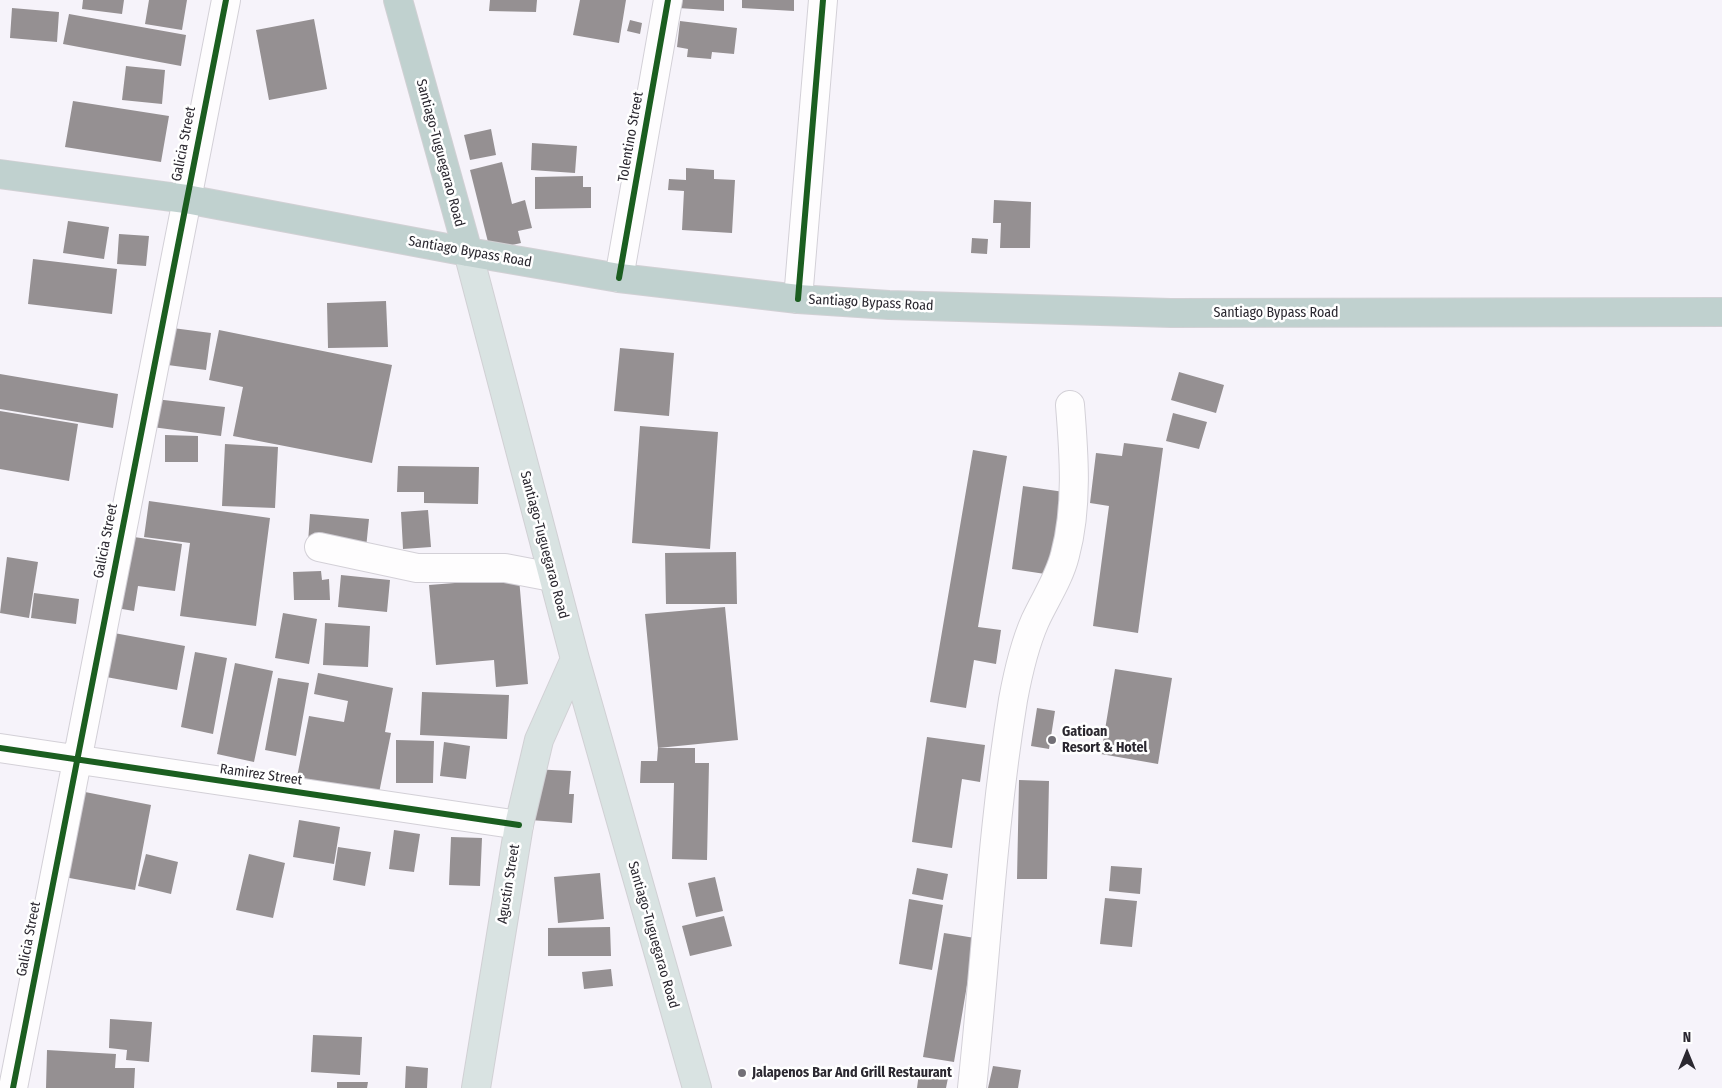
<!DOCTYPE html>
<html>
<head>
<meta charset="utf-8">
<style>
  body { margin:0 }
  #map { position:relative; width:1722px; height:1088px; overflow:hidden; background:#f6f3fa; font-family:"Fira Sans Condensed",sans-serif }
  canvas { display:block }
  .north { position:absolute; left:1662px; top:1028px; width:50px; height:50px; -webkit-text-stroke:4px #fff; paint-order:stroke; rotate:0deg; font-size:14px; font-weight:700; line-height:20px; text-align:center; color:#2b2830 }
  .north::after { content:''; display:block; margin:auto; width:18px; height:22px; background:#2b2830; clip-path:polygon(50% 0,100% 100%,50% 72%,0 100%) }
</style>
</head>
<body>
<div id="map">
<canvas width="1722" height="1088"></canvas>
<div class="north">N</div>
</div>
<script>
const ctx = document.querySelector('canvas').getContext('2d');
ctx.lineJoin = 'round';
function fill(path, color) {
  ctx.fillStyle = color;
  ctx.fill(path, 'evenodd');
}
function strokePath(path, color, width, dash) {
  ctx.strokeStyle = color;
  ctx.lineWidth = width;
  ctx.lineCap = dash ? 'butt' : 'round';
  ctx.setLineDash(dash || []);
  ctx.stroke(path);
}
function drawText(font, color, halo, rows, align = 'center') {
  ctx.font = font + ' "Fira Sans Condensed",sans-serif';
  ctx.lineWidth = 5;
  ctx.setLineDash([]);
  ctx.textBaseline = 'middle';
  ctx.strokeStyle = halo;
  ctx.fillStyle = color;
  for (const [text, x, y, turn = 0] of rows) {
    ctx.save();
    ctx.translate(x, y);
    ctx.rotate((+turn || 0) * Math.PI / 180);
    ctx.textAlign = isNaN(turn) ? turn : align;
    if (halo) ctx.strokeText(text, 0, 0);
    ctx.fillText(text, 0, 0);
    ctx.restore();
  }
}
fill(new Path2D(`
  M83 0H124L122 14 82 9Z
  M149 0H187L182 30 145 24Z
  M490 0H537L536 12 489 11Z
  M580 0H626L619 43 573 35Z
  M678 0H724V11L678 8Z
  M742 0H794V11L742 8Z
  M12 8 59 12 57 42 10 38Z
  M69 14 186 35 181 66 63 44Z
  M314 19 327 89 269 100 256 30Z
  M630 20 642 23 640 34 627 31Z
  M680 21 737 28 734 54 712 52 711 59 687 57 688 49 677 47Z
  M126 66 165 70 162 104 122 100Z
  M73 101 169 116 161 162 65 147Z
  M491 129 496 155 470 160 464 135Z
  M532 143 577 146 575 173 531 170Z
  M502 162 512 204 525 200 532 228 518 231 521 243 490 250 470 170Z
  M686 168 714 170V179L735 180 732 233 682 230 684 191 668 190 669 179 686 180Z
  M583 176V187H591V208L535 209V177Z
  M994 200 1031 202 1030 248H1000L1001 223H993Z
  M68 221 109 227 104 259 63 253Z
  M119 234 149 236 146 266 117 264Z
  M972 238 988 239 987 254 971 253Z
  M33 259 117 269 112 314 28 304Z
  M386 301 388 347 328 348 327 303Z
  M165 327 211 333 206 370 160 364Z
  M219 330 392 365 372 463 233 436 243 387 209 380Z
  M620 348 674 353 669 416 614 411Z
  M1179 372 1224 385 1216 413 1171 400Z
  M0 374 118 394 113 428 0 409Z
  M155 399 225 407 221 436 152 427Z
  M0 411 78 424 69 481 0 469Z
  M1173 413 1207 422 1199 449 1166 441Z
  M640 426 718 432 710 549 632 543Z
  M165 435 198 436V462H165Z
  M1124 443 1163 448 1138 633 1093 626 1109 506 1090 503 1096 453 1122 456Z
  M225 444 278 447 275 508 222 506Z
  M973 450 1007 456 978 627 1001 630 996 664 974 660 966 708 930 702Z
  M398 466 479 467 478 504 424 503V492H397Z
  M1023 486 1064 492 1052 575 1012 569Z
  M149 501 270 518 256 626 180 616 190 543 144 537Z
  M428 510 431 547 403 549 401 512Z
  M310 514 369 519 366 548 308 543Z
  M127 536 182 544 175 591 138 586 134 611 116 608Z
  M736 552 737 604H666L665 553Z
  M7 557 38 562 29 618 0 613Z
  M321 571 322 580 329 579 330 600H294L293 572Z
  M341 575 390 580 387 612 338 607Z
  M519 578 528 684 496 687 494 660 436 665 429 585Z
  M34 593 79 599 76 624 31 618Z
  M725 607 738 740 658 748 645 614Z
  M283 613 317 619 309 664 275 658Z
  M325 623 370 626 368 667 323 665Z
  M114 633 185 646 177 690 106 677Z
  M195 652 227 658 213 734 181 727Z
  M235 663 273 671 254 762 217 754Z
  M1115 669 1172 678 1158 764 1101 754Z
  M318 673 393 688 385 732 391 733 379 793 297 777 309 716 344 722 348 701 314 694Z
  M278 678 309 683 296 756 265 750Z
  M422 692 509 695 507 739 420 735Z
  M1037 708 1055 711 1049 749 1031 746Z
  M927 737 985 745 980 782 962 779 952 848 912 842Z
  M396 740 434 741 433 783H396Z
  M444 742 470 746 466 779 440 776Z
  M658 748H695V763H709L707 860 672 859 674 783H640L641 761H657Z
  M532 769 571 771 569 794H574L572 823 530 820Z
  M1019 780 1049 781 1047 879H1017Z
  M80 791 151 805 135 890 64 877Z
  M299 820 340 827 334 864 293 857Z
  M394 830 420 834 414 872 389 869Z
  M451 837 482 838 480 886 449 885Z
  M338 847 371 852 365 886 333 880Z
  M146 854 178 862 171 894 138 886Z
  M249 854 285 863 273 918 236 910Z
  M1111 866 1142 868 1140 894 1109 891Z
  M917 868 948 874 943 900 912 894Z
  M600 873 604 919 558 923 554 877Z
  M715 877 723 911 696 917 688 883Z
  M1105 898 1137 901 1132 947 1100 944Z
  M909 899 943 905 932 970 899 964Z
  M724 916 732 946 690 956 682 926Z
  M610 927 611 956H548V928Z
  M944 933 975 938 954 1062 923 1057Z
  M611 969 613 986 584 989 582 972Z
  M110 1019 152 1022 149 1062 126 1060 127 1050 109 1048Z
  M313 1035 362 1037 360 1075 311 1072Z
  M47 1050 116 1054 115 1068H135L134 1088H46Z
  M406 1066 428 1068 427 1088H405Z
  M993 1066 1021 1070 1018 1088H988Z
  M919 1073 948 1078 946 1088H917Z
  M337 1082H368L367 1088H337Z`), '#959092');
const minor = new Path2D(`
  M619 278 668 0
  M798 299 823 0
  M319 547 417 568H505L552 577
  M0 748 519 825
  M13 1088 226 0
  M972 1088C986 959 992 829 1013 700 1018 673 1024 646 1035 621 1045 599 1059 579 1065 555 1078 507 1074 454 1070 405`);
const major = new Path2D(`
  M468 252 575 659 697 1088
  M476 1088 519 825 539 740 575 659`);
const highway = new Path2D(`
  M398 0 468 252
  M0 174 186 199 468 252 619 278 798 299 889 305 1171 313 1722 312`);
strokePath(minor, '#d3d0d7', 30);
strokePath(major, '#d1d0d4', 30);
strokePath(highway, '#d1d0d4', 30);
strokePath(minor, '#fefdfe', 28);
strokePath(major, '#d9e3e2', 28);
strokePath(highway, '#c0d1cf', 28);
strokePath(new Path2D(`
  M619 278 668 0
  M798 299 823 0
  M0 748 519 825
  M13 1088 226 0`), '#1b5e20', 6);
for (const [x, y, r, color] of [
  [1052,740,5,"#726f77"],
  [742,1073,5,"#726f77"]
]) {
  const dot = new Path2D();
  dot.arc(x, y, r, 0, 2 * Math.PI);
  ctx.fillStyle = color;
  ctx.fill(dot);
  strokePath(dot, '#fff', 2);
}
drawText('14px', '#2b2830', '#fff', [
  ["Tolentino Street",631,137,-80],
  ["Galicia Street",184,144,-79],
  ["Santiago-Tuguegarao Road",440,153,75],
  ["Santiago Bypass Road",470,252,10],
  ["Santiago Bypass Road",871,303,3],
  ["Santiago Bypass Road",1276,313],
  ["Galicia Street",106,541,-79],
  ["Santiago-Tuguegarao Road",544,545,75],
  ["Ramirez Street",261,775,8],
  ["Agustin Street",509,884,-81],
  ["Santiago-Tuguegarao Road",653,935,74],
  ["Galicia Street",29,939,-79]
]);
drawText('bold 14px', '#2b2830', '#fff', [
  ["Gatioan",1062,732],
  ["Resort & Hotel",1062,748],
  ["Jalapenos Bar And Grill Restaurant",752,1073]
], 'left');
</script>
</body>
</html>
